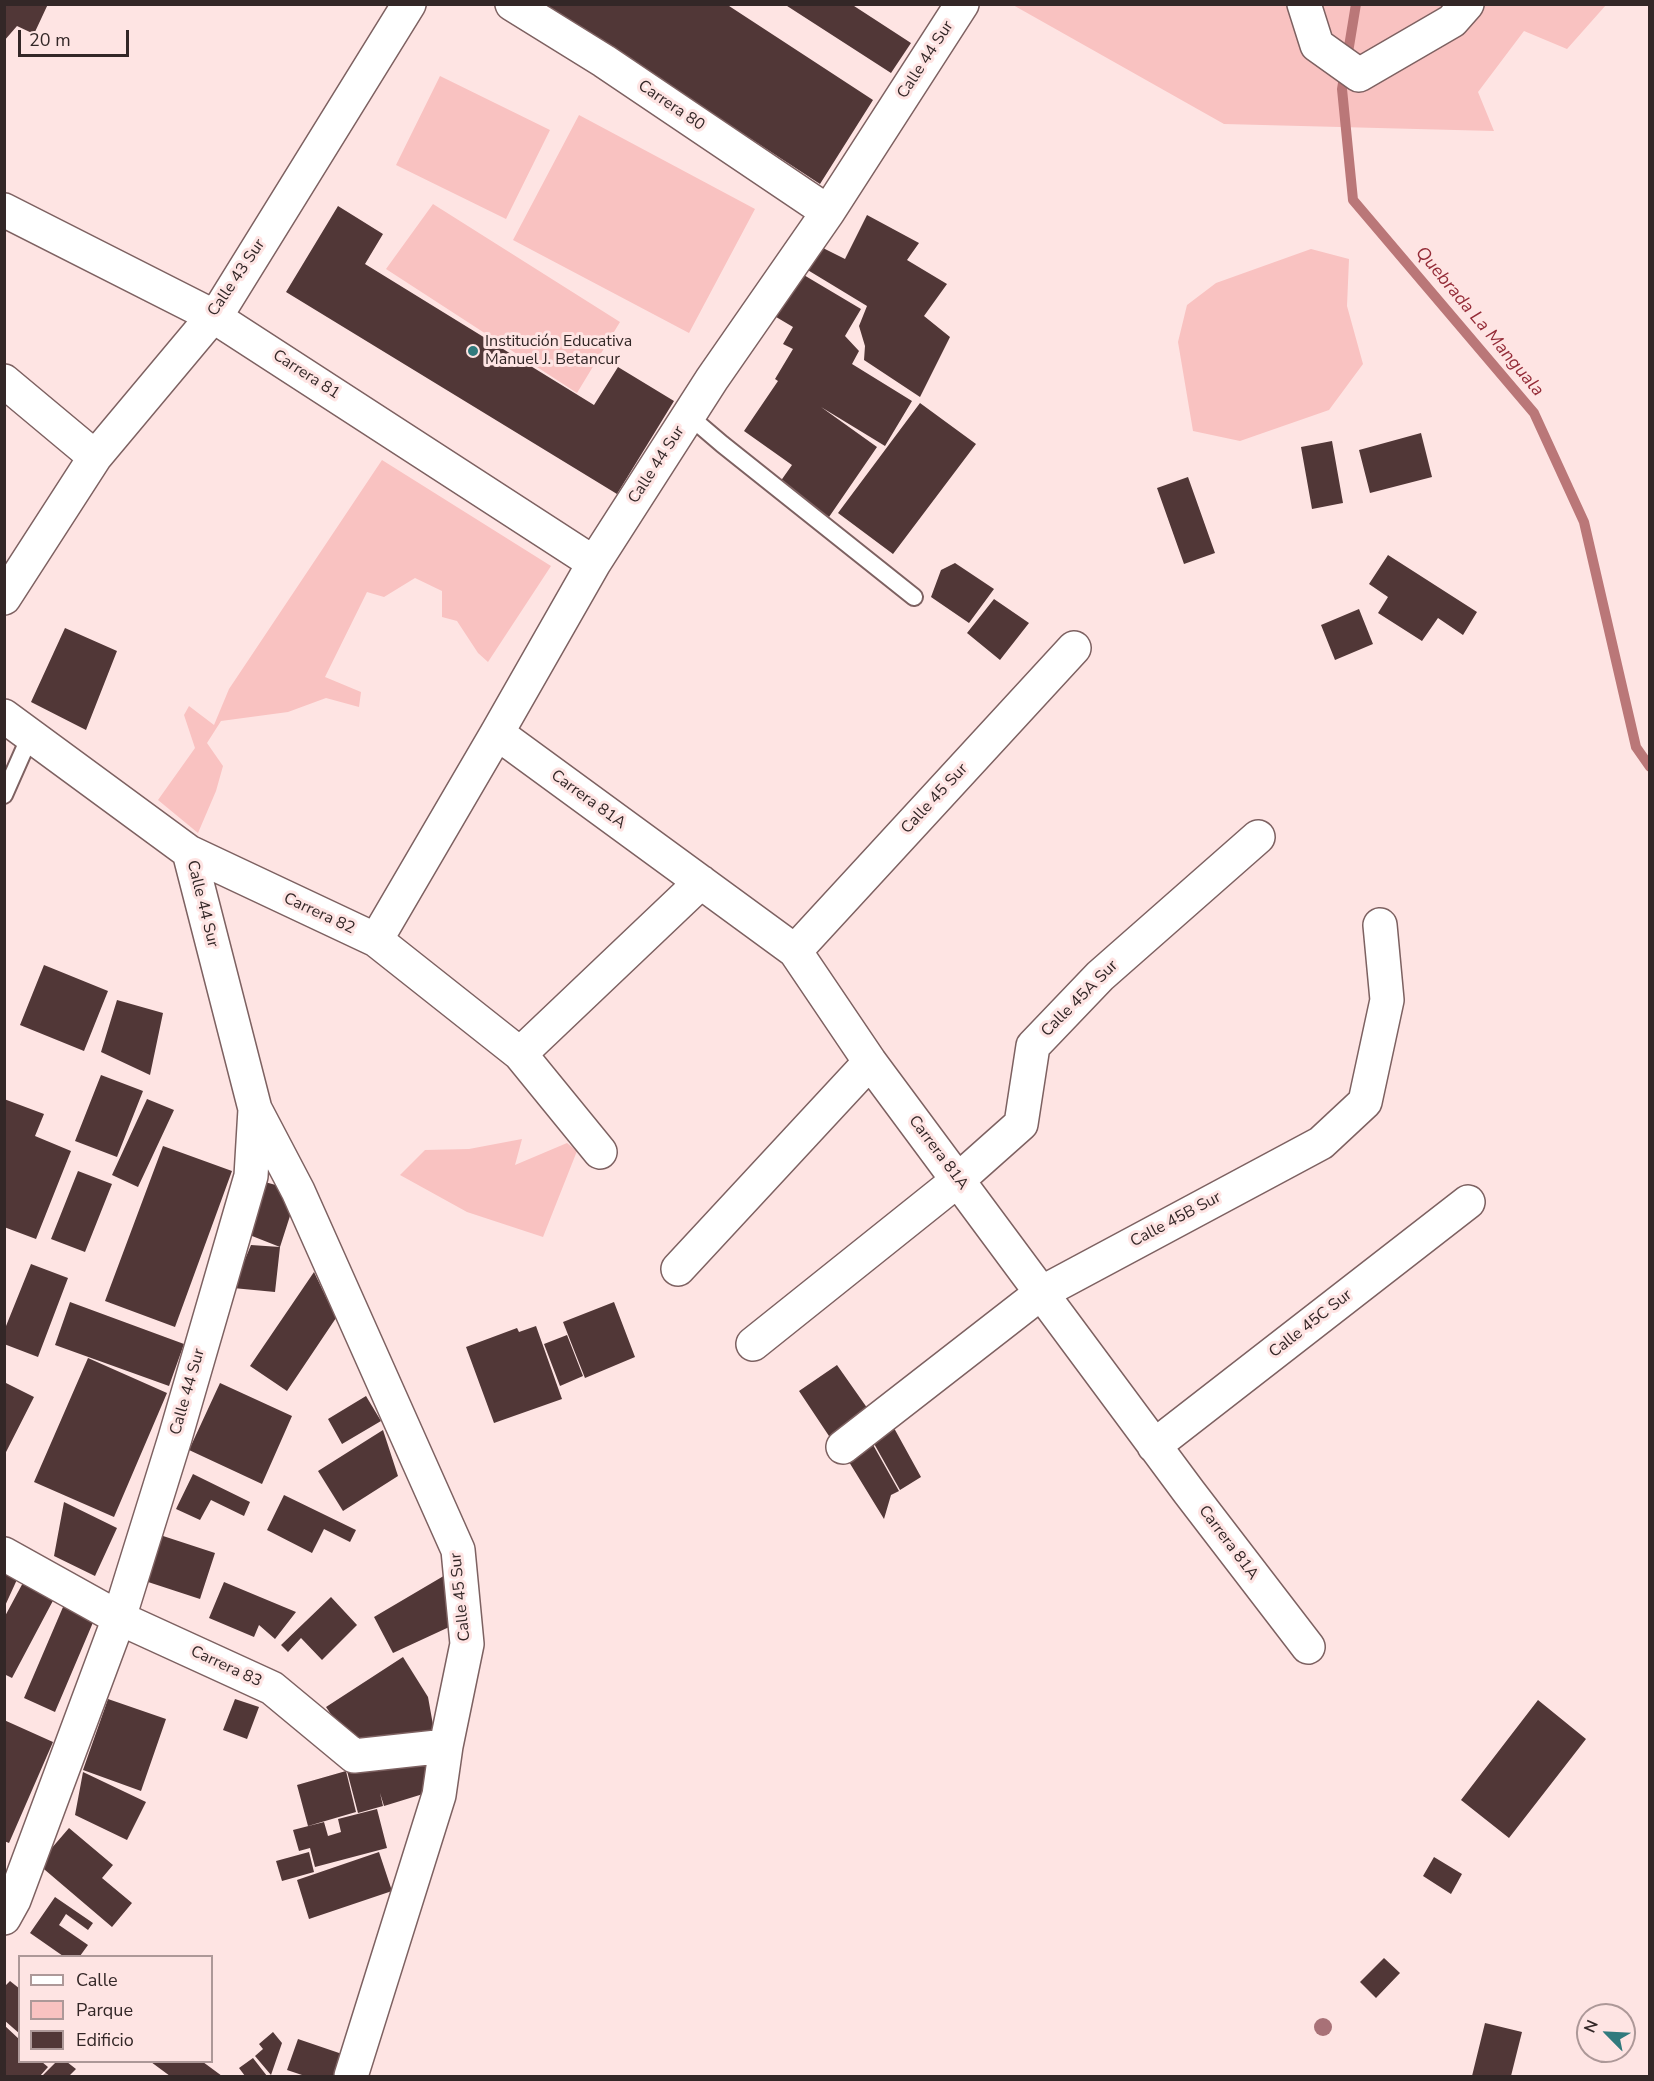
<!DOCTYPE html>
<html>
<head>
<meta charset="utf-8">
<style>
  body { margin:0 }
  #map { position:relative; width:1654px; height:2081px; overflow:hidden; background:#fee4e3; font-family:"Nunito Sans",sans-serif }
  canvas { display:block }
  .frame { position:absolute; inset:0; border:6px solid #332727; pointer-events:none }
  .legend { position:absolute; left:18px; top:1955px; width:195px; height:108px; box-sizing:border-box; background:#fee4e3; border:2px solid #ad9898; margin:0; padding:8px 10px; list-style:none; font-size:18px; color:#332727 }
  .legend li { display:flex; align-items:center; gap:12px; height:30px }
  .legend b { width:30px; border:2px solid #ad9898 }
  .north { position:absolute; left:1576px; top:2003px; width:60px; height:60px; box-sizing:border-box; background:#fee4e3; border:2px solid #ad9898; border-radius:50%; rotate:294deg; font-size:16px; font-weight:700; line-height:24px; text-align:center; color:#332727 }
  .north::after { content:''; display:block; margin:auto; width:21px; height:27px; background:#317a7d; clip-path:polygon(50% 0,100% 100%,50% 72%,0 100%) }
  .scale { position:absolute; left:18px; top:30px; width:111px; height:27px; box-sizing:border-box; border:3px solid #332727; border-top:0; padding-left:8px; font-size:18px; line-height:21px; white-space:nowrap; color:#332727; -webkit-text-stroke:4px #fee4e3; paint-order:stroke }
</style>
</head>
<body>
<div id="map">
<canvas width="1654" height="2081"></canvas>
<div class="frame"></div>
<ul class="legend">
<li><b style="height:8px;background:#fff"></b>Calle</li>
<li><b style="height:16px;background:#f9c2c1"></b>Parque</li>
<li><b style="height:16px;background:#513737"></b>Edificio</li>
</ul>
<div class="north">N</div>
<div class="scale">20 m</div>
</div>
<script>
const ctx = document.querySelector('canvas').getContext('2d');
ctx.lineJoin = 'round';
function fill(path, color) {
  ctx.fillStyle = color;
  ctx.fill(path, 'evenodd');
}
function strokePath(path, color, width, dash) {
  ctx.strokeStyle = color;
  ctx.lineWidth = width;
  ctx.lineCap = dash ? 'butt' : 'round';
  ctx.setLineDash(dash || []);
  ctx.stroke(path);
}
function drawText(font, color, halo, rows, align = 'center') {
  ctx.font = font + ' "Nunito Sans",sans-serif';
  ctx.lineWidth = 6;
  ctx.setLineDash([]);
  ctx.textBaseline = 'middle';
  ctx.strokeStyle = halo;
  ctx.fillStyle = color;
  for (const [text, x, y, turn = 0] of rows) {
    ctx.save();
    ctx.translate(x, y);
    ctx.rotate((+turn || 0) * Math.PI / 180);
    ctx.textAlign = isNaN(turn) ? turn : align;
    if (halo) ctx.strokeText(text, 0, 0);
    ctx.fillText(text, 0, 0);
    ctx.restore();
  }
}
fill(new Path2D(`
  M1013 5H1606L1567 49 1524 31 1478 92 1494 131 1224 124Z
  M440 76 550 130 506 219 396 165Z
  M579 115 755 209 689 333 513 240Z
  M433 204 620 322 577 393 386 269Z
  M1311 249 1349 259 1347 306 1363 364 1329 410 1240 441 1193 431 1178 342 1187 305 1216 283Z
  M382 460 551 566 488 662 478 653 457 621 442 617V591L415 578 384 597 367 592 325 677 361 692 359 707 326 698 288 712 221 721 207 743 223 766 216 791 198 833 158 800 195 748 184 715 189 706 214 725 229 689Z
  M522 1139 515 1165 567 1143 577 1151 543 1237 467 1212 400 1175 425 1150 469 1149Z`), '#f9c2c1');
strokePath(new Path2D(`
  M1356 4 1342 89 1353 200 1534 413 1584 522 1636 747 1650 767`), '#ba7778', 10);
fill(new Path2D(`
  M4 4H48L34 34 17 26 4 41Z
  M545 4H726L873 100 820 184Z
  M784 4H851L911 43 891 73Z
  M338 206 383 234 365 264 594 405 618 367 674 401 617 494 286 292Z
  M867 215 919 243 907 260 947 284 924 316 950 337 920 397 864 360 865 346 859 326 867 306 806 269 819 246 845 259Z
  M792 268 861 309 845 336 859 351 852 364 912 401 885 446 821 407 877 447 829 517 780 482 792 465 744 431 778 381 775 379 793 349 783 344 793 327 766 311Z
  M920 403 976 444 893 554 838 513Z
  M1421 433 1432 477 1370 493 1359 450Z
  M1332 441 1343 503 1312 509 1301 447Z
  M1188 477 1215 553 1184 564 1157 488Z
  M1388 555 1477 612 1463 635 1438 618 1422 641 1378 613 1388 597 1369 584Z
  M955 563 994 589 969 623 931 597 941 570Z
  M994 599 1029 623 1000 660 967 633Z
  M1359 609 1373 644 1335 660 1321 625Z
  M65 628 117 651 86 730 31 702Z
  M44 965 108 991 84 1051 20 1025Z
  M117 1000 163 1013 150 1075 101 1052Z
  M101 1075 143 1091 117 1157 75 1141Z
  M4 1099 44 1114 35 1136 71 1151 36 1239 4 1227Z
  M147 1099 174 1110 138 1187 112 1175Z
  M163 1146 232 1171 175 1327 105 1301Z
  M78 1171 112 1184 85 1252 51 1239Z
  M261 1181 298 1191 280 1247 247 1234Z
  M251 1245 280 1247 275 1292 233 1288Z
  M31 1264 68 1278 38 1357 4 1344V1331Z
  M314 1272 336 1318 287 1391 250 1366Z
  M70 1302 184 1344 169 1386 55 1345Z
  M614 1302 635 1357 585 1378 563 1322Z
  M536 1326 562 1399 494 1423 466 1347 517 1328 519 1332Z
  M567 1335 583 1376 560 1386 544 1344Z
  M88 1358 167 1393 114 1517 34 1482Z
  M837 1365 870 1412 831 1439 799 1391Z
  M4 1382 34 1397 4 1456Z
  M220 1383 292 1416 262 1484 189 1450Z
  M366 1396 381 1421 342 1444 328 1419Z
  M894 1428 921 1477 900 1490 872 1440Z
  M383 1430 398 1476 343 1511 318 1471Z
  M872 1443 899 1491 891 1495 884 1519 846 1457Z
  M193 1474 250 1502 244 1516 211 1500 200 1520 176 1509Z
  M284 1495 356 1530 350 1542 324 1529 312 1553 267 1530Z
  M64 1502 117 1528 95 1576 54 1556Z
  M160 1535 215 1553 200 1599 145 1581Z
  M4 1566 20 1573 4 1608Z
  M447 1574 460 1622 393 1653 374 1617Z
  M25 1579 56 1595 12 1678 4 1674V1618Z
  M224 1582 296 1612 275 1639 259 1625 254 1637 209 1618Z
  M331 1597 357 1625 322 1660 301 1638 288 1652 281 1645Z
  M66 1600 97 1613 55 1712 24 1698Z
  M403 1657 428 1697 435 1736 350 1742 326 1707Z
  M108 1699 166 1719 141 1791 83 1770Z
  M235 1699 259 1707 247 1739 223 1730Z
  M1538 1700 1586 1739 1509 1838 1461 1800Z
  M4 1720 53 1742 9 1843 4 1841Z
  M433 1753 423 1794 384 1806 380 1793 383 1806 358 1813 347 1771Z
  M346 1771 356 1812 308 1826 297 1785Z
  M83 1772 146 1802 127 1840 75 1815Z
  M377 1809 387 1848 315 1867 310 1848 299 1851 293 1830 324 1822 328 1836 341 1832 338 1819Z
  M69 1828 113 1865 102 1878 132 1903 112 1927 38 1864Z
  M309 1852 314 1872 282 1881 276 1861Z
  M379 1852 392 1891 309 1919 297 1880Z
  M1434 1857 1462 1874 1451 1894 1423 1876Z
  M55 1897 93 1923 88 1930 66 1914 59 1925 88 1945 80 1956H63L30 1933Z
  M1384 1958 1400 1973 1376 1998 1360 1982Z
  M10 1981 20 1989V2034L4 2020V1987Z
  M1485 2023 1522 2032 1511 2076H1472Z
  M4 2025 20 2040V2062H42L48 2067 40 2076H4Z
  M273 2032 282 2043 271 2075 255 2056 263 2049 259 2044Z
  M298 2039 345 2055 337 2076H302V2075L287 2070Z
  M253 2058 267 2076H245L239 2068Z
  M56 2062H67L76 2069 69 2076H42Z
  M151 2062H203L222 2076H170Z`), '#513737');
const service = new Path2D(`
  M688 415 722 444 914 597
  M4 795 31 734`);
const minor = new Path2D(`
  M512 4 604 61 828 212
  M1304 4 1317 45 1359 75 1452 21 1467 4
  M4 381 95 457
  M4 598 95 457 213 316 594 563
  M4 716 189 852 376 940 520 1054 600 1152
  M497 733 795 951 870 1062 1189 1492 1308 1647
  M376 940 497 733 594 563 712 379 828 212 962 4
  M795 951 1074 648
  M520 1054 701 882
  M255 1109 298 1191 458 1550 467 1644 446 1746 439 1795 351 2076
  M678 1269 870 1062
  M753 1344 958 1180 1021 1124 1033 1046 1100 976 1258 837
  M1154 1446 1468 1202
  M843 1447 1041 1293 1321 1143 1365 1102 1387 1000 1380 925
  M4 1554 119 1618 272 1688 354 1756 446 1746
  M4 1918 14 1900 119 1618 175 1438 251 1176 255 1109 189 852`);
const secondary = new Path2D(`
  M4 210 213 316 219 311 409 4`);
strokePath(service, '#7d6161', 20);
strokePath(minor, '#7d6161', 36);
strokePath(secondary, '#7d6161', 36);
strokePath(service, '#fff', 16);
strokePath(minor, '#fff', 33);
strokePath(secondary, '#fff', 33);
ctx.fillStyle = '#a87177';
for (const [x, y] of [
  [1323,2027]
]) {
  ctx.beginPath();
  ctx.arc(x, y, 9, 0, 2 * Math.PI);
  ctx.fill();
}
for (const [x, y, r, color] of [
  [473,351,6,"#317a7d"]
]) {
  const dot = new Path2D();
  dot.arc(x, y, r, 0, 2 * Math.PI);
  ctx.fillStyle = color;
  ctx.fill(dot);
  strokePath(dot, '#fee4e3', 2);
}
drawText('16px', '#332727', '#fee4e3', [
  ["Calle 44 Sur",926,60,-57],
  ["Carrera 80",671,106,34],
  ["Calle 43 Sur",237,278,-56],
  ["Carrera 81",306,375,33],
  ["Calle 44 Sur",657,465,-57],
  ["Calle 45 Sur",935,799,-47],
  ["Carrera 81A",588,800,36],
  ["Calle 44 Sur",202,904,76],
  ["Carrera 82",319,914,25],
  ["Calle 45A Sur",1080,999,-45],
  ["Carrera 81A",938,1153,53],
  ["Calle 45B Sur",1176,1220,-28],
  ["Calle 45C Sur",1311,1324,-38],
  ["Calle 44 Sur",188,1392,-74],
  ["Carrera 81A",1228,1543,53],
  ["Calle 45 Sur",461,1597,-96],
  ["Carrera 83",226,1667,25]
]);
drawText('16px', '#332727', '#fee4e3', [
  ["Institución Educativa",485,342],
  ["Manuel J. Betancur",485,360]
], 'left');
drawText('italic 18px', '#942b37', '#fee4e3', [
  ["Quebrada La Manguala",1479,322,50]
]);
</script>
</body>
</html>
